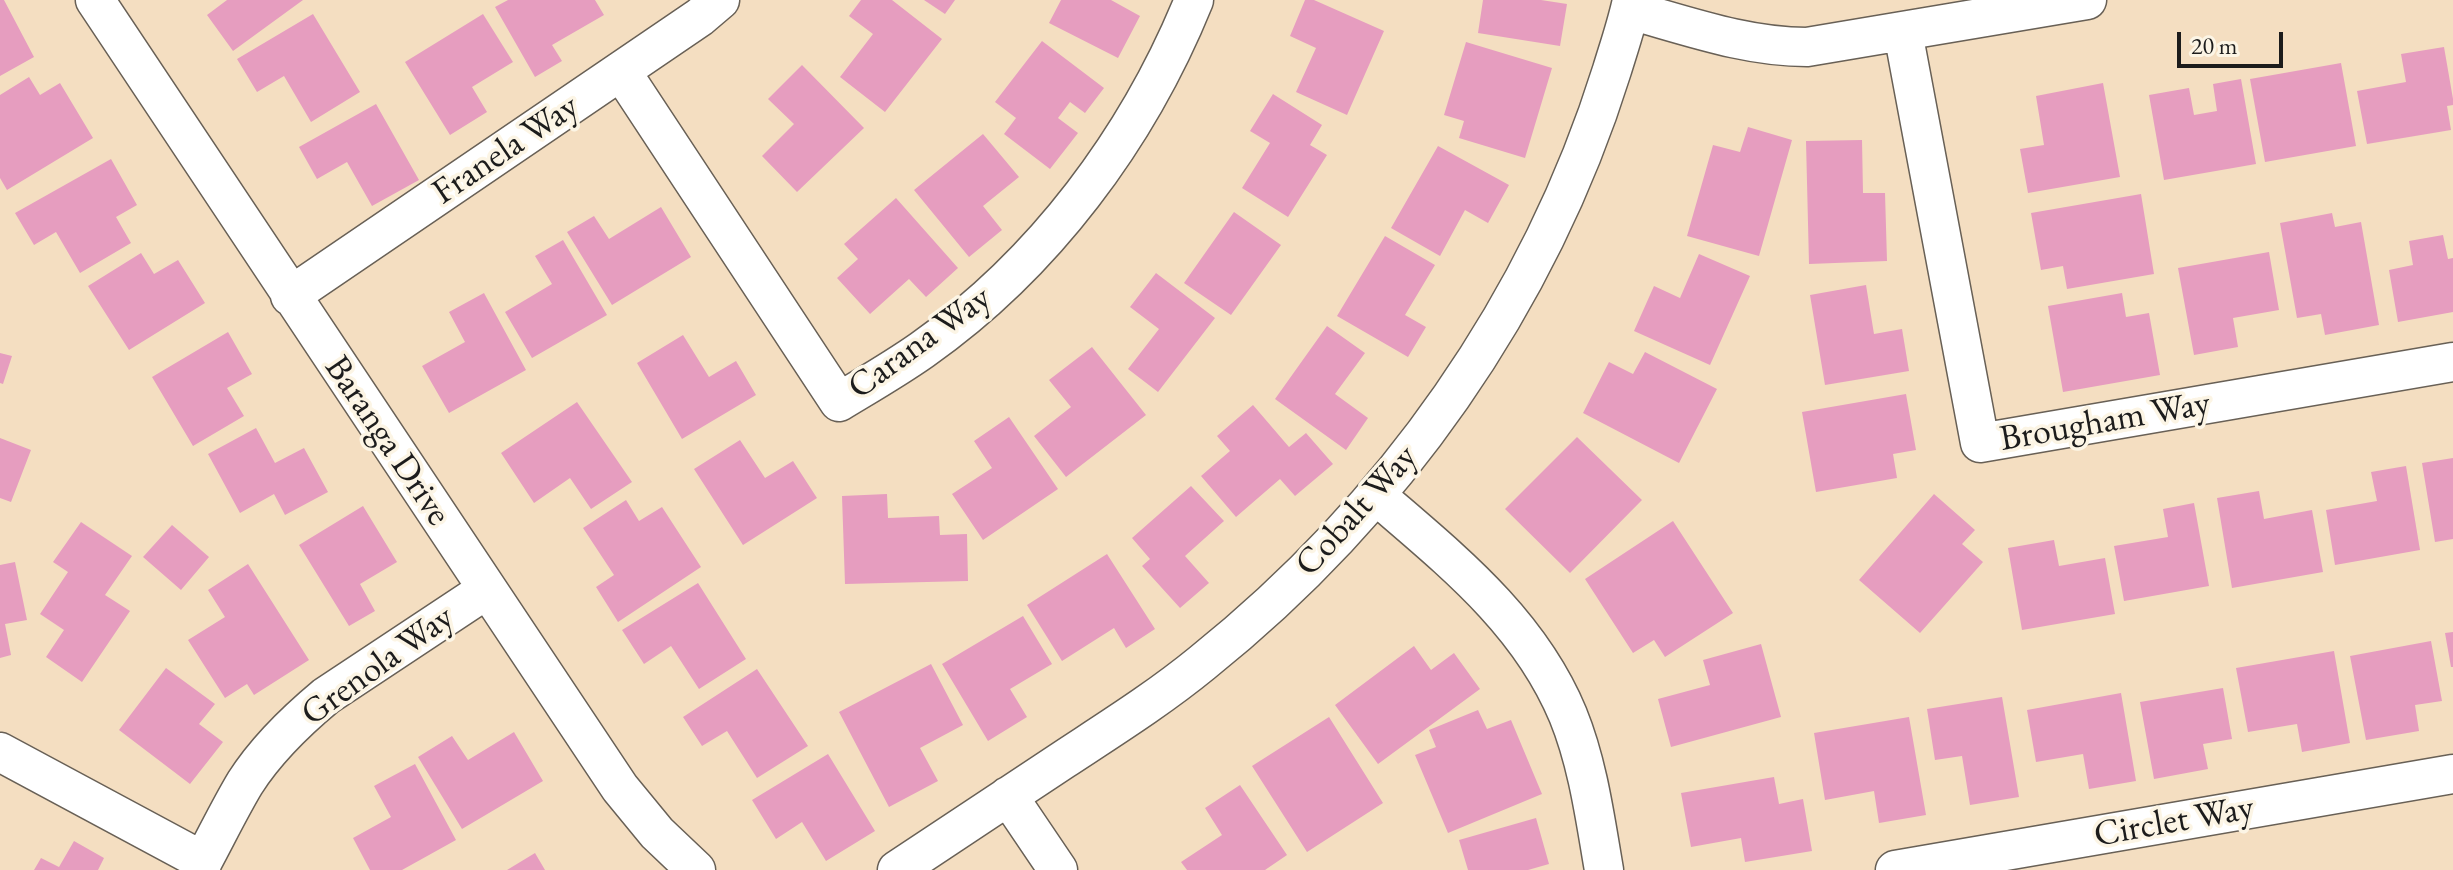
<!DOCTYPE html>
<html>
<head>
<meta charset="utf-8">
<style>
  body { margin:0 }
  #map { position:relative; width:2453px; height:870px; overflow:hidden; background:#f4dec1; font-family:"EB Garamond",serif }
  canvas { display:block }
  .scale { position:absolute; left:2177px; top:32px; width:106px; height:36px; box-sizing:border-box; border:4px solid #1c1c1c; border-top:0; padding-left:10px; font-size:24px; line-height:28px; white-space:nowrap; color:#1c1c1c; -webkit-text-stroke:6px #fcf5e5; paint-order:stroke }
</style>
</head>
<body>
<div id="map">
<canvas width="2453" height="870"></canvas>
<div class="scale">20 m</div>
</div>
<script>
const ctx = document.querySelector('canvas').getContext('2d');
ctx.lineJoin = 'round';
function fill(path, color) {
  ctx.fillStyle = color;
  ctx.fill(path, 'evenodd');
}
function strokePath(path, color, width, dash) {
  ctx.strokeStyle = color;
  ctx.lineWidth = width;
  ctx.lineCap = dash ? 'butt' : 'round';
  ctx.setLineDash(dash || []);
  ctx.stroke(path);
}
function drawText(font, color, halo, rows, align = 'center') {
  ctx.font = font + ' "EB Garamond",serif';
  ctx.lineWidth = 7;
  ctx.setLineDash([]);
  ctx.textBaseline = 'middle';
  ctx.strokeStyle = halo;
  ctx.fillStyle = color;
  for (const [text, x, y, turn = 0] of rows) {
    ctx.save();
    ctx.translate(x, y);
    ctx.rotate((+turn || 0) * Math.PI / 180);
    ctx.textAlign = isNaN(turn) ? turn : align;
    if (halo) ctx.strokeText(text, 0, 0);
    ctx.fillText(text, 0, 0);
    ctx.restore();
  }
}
fill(new Path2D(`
  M0 0H4L34 57 0 76Z
  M227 0H303L233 51 207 15Z
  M508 0H595L604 15 552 45 562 61 535 77 495 7Z
  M861 0H892L942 39 885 112 840 77 873 34 849 16Z
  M924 0H955L945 14Z
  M1061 0H1111L1140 16 1118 58 1049 23Z
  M1305 0H1314L1384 31 1347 115 1296 92 1316 48 1290 36Z
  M1483 0H1541L1567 4 1560 46 1478 33Z
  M313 14 360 92 311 122 284 76 257 92 237 59Z
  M483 14 513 62 472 87 487 112 450 135 405 62Z
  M1042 41 1104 88 1085 113 1070 102 1058 118 1078 133 1050 169 1004 134 1016 118 995 102Z
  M1466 42 1552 68 1525 158 1459 138 1464 121 1444 115Z
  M2444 47 2453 99V105L2447 106 2451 130 2367 144 2357 91 2406 82 2401 54Z
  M2341 63 2356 146 2265 162 2250 79Z
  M802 65 864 128 797 192 762 156 794 124 768 99Z
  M29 77 40 95 60 83 93 138 7 190 0 178V95Z
  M2241 79 2256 164 2164 180 2149 95 2189 88 2194 115 2217 111 2213 84Z
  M2103 83 2120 177 2028 193 2020 149 2044 145 2036 96Z
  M1273 94 1322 125 1310 145 1327 155 1288 217 1242 188 1270 143 1250 131Z
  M376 104 419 180 372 206 347 162 317 179 299 147Z
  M1748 127 1792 140 1759 256 1687 236 1713 145 1740 152Z
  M983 134 1019 177 983 206 1002 230 969 257 914 190Z
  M1862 140 1863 193H1885L1887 261 1809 264 1806 141Z
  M1438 146 1509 185 1488 223 1465 210 1440 256 1391 228Z
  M111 159 137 205 116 217 131 243 80 273 56 232 34 245 15 213Z
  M2141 194 2154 274 2067 289 2063 266 2041 270 2031 213Z
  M896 198 958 268 926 297 909 279 870 314 837 278 858 259 844 244Z
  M661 207 691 257 612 305 567 232 594 216 609 239Z
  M1234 212 1281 245 1231 315 1184 283Z
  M2332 213 2335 227 2361 222 2379 325 2325 335 2321 314 2297 318 2280 223Z
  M2443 235 2448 259 2453 258V312L2398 322 2389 270 2413 265 2409 241Z
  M1385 236 1435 265 1405 315 1426 327 1408 357 1337 316Z
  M563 240 607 315 532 358 505 312 552 284 535 256Z
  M2269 252 2279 310 2233 318 2238 347 2194 355 2178 268Z
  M141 253 154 274 178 260 205 303 129 350 88 286Z
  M1699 254 1750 276 1710 365 1634 331 1654 286 1680 298Z
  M1156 273 1215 318 1158 392 1128 369 1159 329 1130 307Z
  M1866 285 1874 334 1902 329 1909 371 1825 385 1810 295Z
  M484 293 526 370 449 413 422 366 465 342 449 312Z
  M2122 293 2126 317 2149 313 2160 375 2063 392 2048 306Z
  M1327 326 1365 353 1335 394 1368 418 1346 450 1275 399Z
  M228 332 252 374 227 388 244 416 193 446 152 377Z
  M683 335 709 377 736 361 756 395 682 439 637 363Z
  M1092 347 1146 415 1066 477 1034 436 1071 407 1049 380Z
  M1645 352 1717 389 1679 463 1583 413 1609 362 1633 374Z
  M0 353 12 356 3 384 0 383Z
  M1906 394 1916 450 1893 454 1897 478 1816 492 1802 412Z
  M577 402 632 482 591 509 570 478 534 503 501 453Z
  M1253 405 1289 447 1306 433 1333 464 1295 496 1280 479 1236 517 1201 476 1230 451 1217 436Z
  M1009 417 1058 489 983 540 952 494 992 468 974 441Z
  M256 428 275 463 304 448 328 492 285 515 274 494 240 513 208 454Z
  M1577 437 1642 500 1570 573 1505 509Z
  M0 438 31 450 11 502 0 498Z
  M740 440 765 478 793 461 817 498 743 545 694 469Z
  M2453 458V539L2435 542 2422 463Z
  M2406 466 2420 550 2335 565 2326 510 2377 501 2371 472Z
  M1191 486 1224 521 1185 556 1209 583 1180 608 1142 566 1150 559 1132 538Z
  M2259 491 2264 519 2312 510 2323 572 2232 588 2217 498Z
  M887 494 888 518 939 516 940 535 967 534 968 581 845 584 842 496Z
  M1934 494 1975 530 1962 544 1983 562 1920 633 1859 580Z
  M626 500 639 521 662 507 701 567 618 622 596 587 614 575 583 528Z
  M2194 503 2209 586 2124 601 2114 546 2168 537 2163 509Z
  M363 506 397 562 360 584 375 611 349 626 299 545Z
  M1673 521 1733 613 1665 657 1654 640 1633 653 1585 579Z
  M81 522 132 556 105 595 130 611 82 682 46 657 64 630 40 614 68 572 53 562Z
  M172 525 209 557 181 590 143 557Z
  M2054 540 2059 566 2105 558 2115 614 2022 630 2008 548Z
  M1107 554 1155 629 1126 648 1114 628 1062 661 1027 605Z
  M15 562 27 620 5 624 11 655 0 658V565Z
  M248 564 309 660 254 695 247 684 225 698 188 640 225 617 208 590Z
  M698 583 746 659 699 689 671 646 644 664 622 630Z
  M1023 616 1052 664 1010 689 1027 717 988 741 942 664Z
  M2453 632V667H2451L2445 633Z
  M2431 641 2442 701 2415 705 2419 731 2366 740 2350 656Z
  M1761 644 1781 717 1671 747 1658 699 1710 685 1703 660Z
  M1414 646 1431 670 1454 653 1480 689 1378 764 1335 705Z
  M2334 651 2350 743 2302 752 2297 724 2248 732 2236 668Z
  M931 664 963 725 920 748 938 781 889 807 839 712Z
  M166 668 215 704 199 724 223 742 190 784 119 730Z
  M757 669 808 746 757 778 727 731 702 746 683 717Z
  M2223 688 2232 739 2203 744 2208 769 2154 779 2140 702Z
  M2121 693 2136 781 2089 789 2083 754 2036 762 2027 710Z
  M2002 697 2019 797 1970 805 1962 756 1935 760 1927 709Z
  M1478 710 1487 729 1511 720 1542 794 1448 833 1415 755 1436 747 1429 730Z
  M1329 717 1383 803 1307 852 1252 766Z
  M1909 717 1926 815 1879 823 1874 791 1825 800 1814 733Z
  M514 732 543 781 462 829 418 757 452 736 468 760Z
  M828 754 875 831 826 861 802 822 776 839 752 800Z
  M415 764 456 840 402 870H370L353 838 391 817 374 786Z
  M1774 777 1779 804 1803 799 1812 851 1745 862 1741 838 1691 847 1681 793Z
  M1240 785 1287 855 1265 870H1187L1181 862 1222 835 1205 808Z
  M1536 818 1549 864 1528 870H1468L1459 840Z
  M74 841 104 858 98 870H34L41 858 59 867Z
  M535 853 545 870H507Z`), '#e69dbf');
const minor = new Path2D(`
  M95 0 620 788 657 833 696 870
  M1630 10C1688 26 1746 47 1807 47L2087 0
  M1903 32 1980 443 2453 362
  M621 71 839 402C867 385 895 369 922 350 1044 264 1138 138 1194 0
  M290 296 700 17 720 0
  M1377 496C1451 560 1529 621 1568 715 1588 764 1595 818 1604 870
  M0 752 203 861
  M1008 796 1058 870
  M200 870 203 861C217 835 230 808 245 783 266 750 296 721 326 696L486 590
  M897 870C952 833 1008 797 1063 760 1110 729 1158 699 1202 663 1393 510 1539 304 1612 70 1619 47 1627 24 1632 0
  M1895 870 2453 774`);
strokePath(minor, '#686056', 41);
strokePath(minor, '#fff', 38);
drawText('36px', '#1c1c1c', '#fcf5e5', [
  ["Franela Way",506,150,-34],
  ["Carana Way",920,343,-36],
  ["Brougham Way",2105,422,-10],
  ["Baranga Drive",387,441,56],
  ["Cobalt Way",1357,511,-48],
  ["Grenola Way",378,666,-36],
  ["Circlet Way",2174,822,-10]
]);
</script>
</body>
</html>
